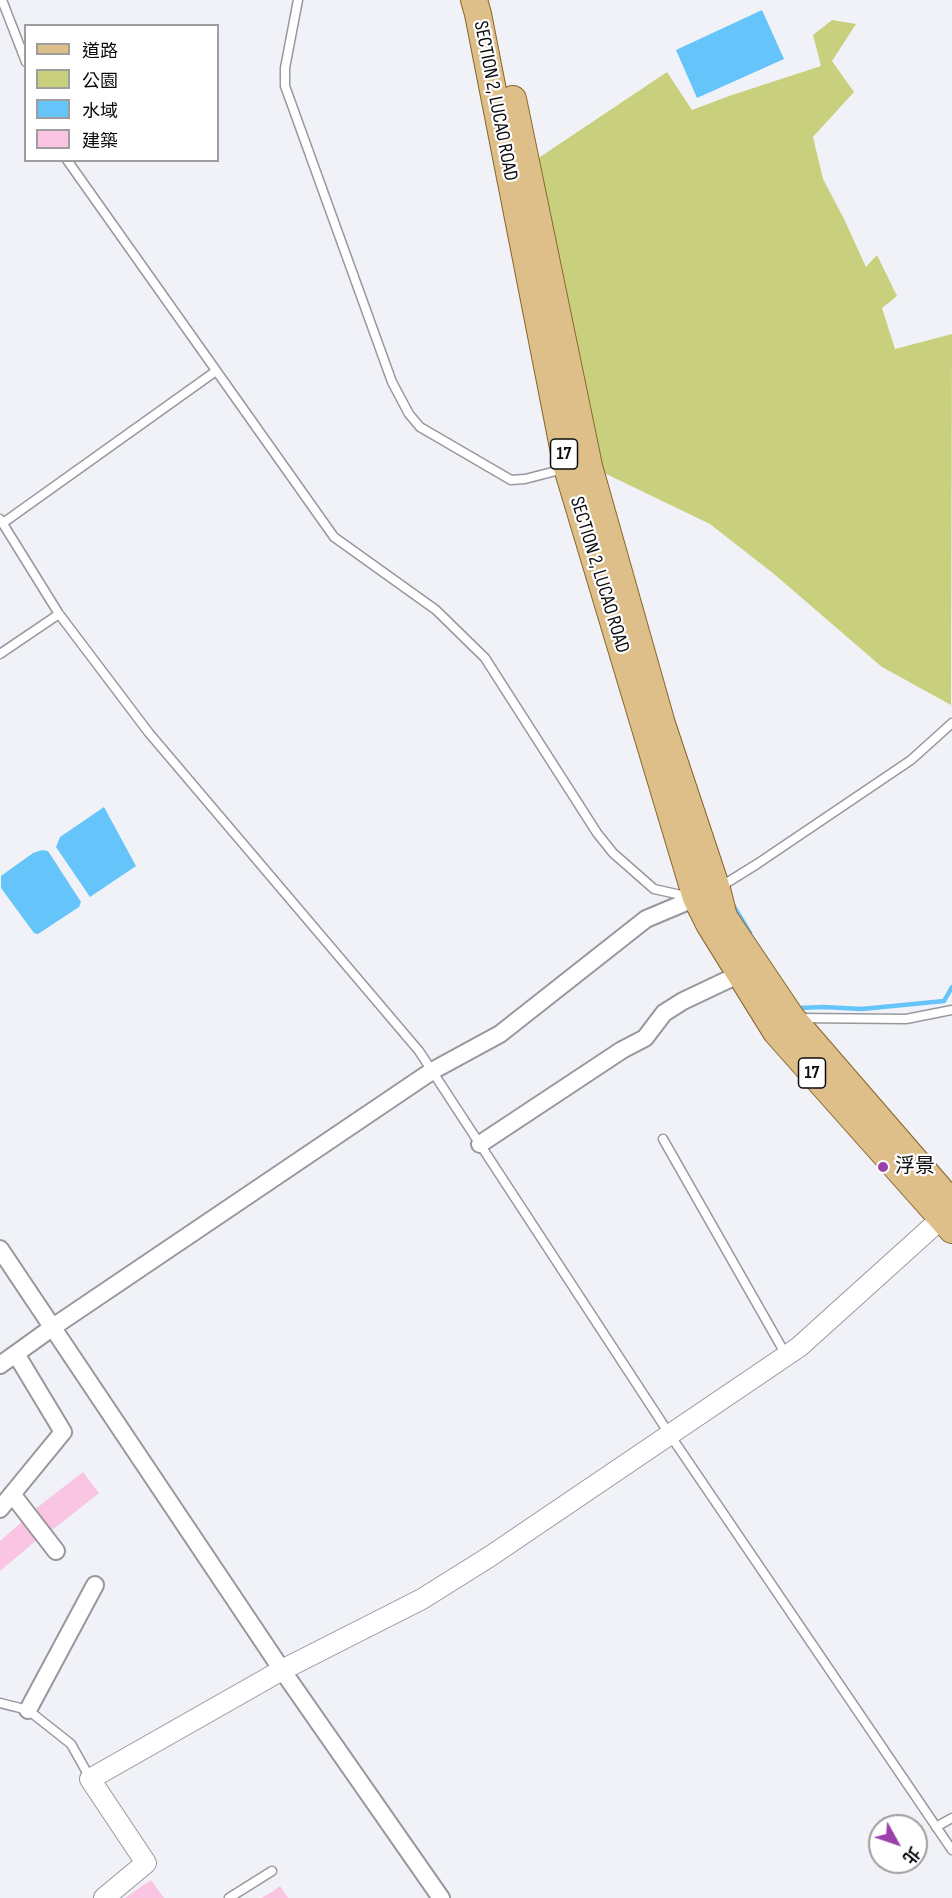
<!DOCTYPE html>
<html>
<head>
<meta charset="utf-8">
<style>
  body { margin:0 }
  #map { position:relative; width:952px; height:1898px; overflow:hidden; background:#f0f2f7; font-family:"Sofia Sans Condensed","Noto Sans TC",sans-serif }
  canvas { display:block }
  .legend { position:absolute; left:24px; top:24px; width:195px; height:138px; box-sizing:border-box; background:#fff; border:2px solid #9e9e9f; margin:0; padding:8px 10px; list-style:none; font-size:18px; color:#0c0c0e }
  .legend li { display:flex; align-items:center; gap:12px; height:30px }
  .legend b { width:30px; border:2px solid #9e9e9f }
  .north { position:absolute; left:868px; top:1814px; width:60px; height:60px; box-sizing:border-box; background:#fff; border:2px solid #9e9e9f; border-radius:50%; rotate:130deg; font-size:16px; font-weight:700; line-height:24px; text-align:center; color:#0c0c0e }
  .north::after { content:''; display:block; margin:auto; width:21px; height:27px; background:#9c41ab; clip-path:polygon(50% 0,100% 100%,50% 72%,0 100%) }
</style>
</head>
<body>
<div id="map">
<canvas width="952" height="1898"></canvas>
<ul class="legend">
<li><b style="height:8px;background:#dfbf89"></b>道路</li>
<li><b style="height:16px;background:#c8d07d"></b>公園</li>
<li><b style="height:16px;background:#65c5fa"></b>水域</li>
<li><b style="height:16px;background:#f9c5e3"></b>建築</li>
</ul>
<div class="north">北</div>
</div>
<script>
const ctx = document.querySelector('canvas').getContext('2d');
ctx.lineJoin = 'round';
function fill(path, color) {
  ctx.fillStyle = color;
  ctx.fill(path, 'evenodd');
}
function strokePath(path, color, width, dash) {
  ctx.strokeStyle = color;
  ctx.lineWidth = width;
  ctx.lineCap = dash ? 'butt' : 'round';
  ctx.setLineDash(dash || []);
  ctx.stroke(path);
}
function drawText(font, color, halo, rows, align = 'center') {
  ctx.font = font + ' "Sofia Sans Condensed","Noto Sans TC",sans-serif';
  ctx.lineWidth = 4.5;
  ctx.setLineDash([]);
  ctx.textBaseline = 'middle';
  ctx.strokeStyle = halo;
  ctx.fillStyle = color;
  for (const [text, x, y, turn = 0] of rows) {
    ctx.save();
    ctx.translate(x, y);
    ctx.rotate((+turn || 0) * Math.PI / 180);
    ctx.textAlign = isNaN(turn) ? turn : align;
    if (halo) ctx.strokeText(text, 0, 0);
    ctx.fillText(text, 0, 0);
    ctx.restore();
  }
}
fill(new Path2D(`
  M832 20 856 24 832 61 854 92 813 137 823 179 844 219 866 267 877 255 897 296 882 308 895 349 952 334 951 705 882 667 774 574 710 524 600 471 537 159 667 72 692 110 729 96 821 66 813 35Z`), '#c8d07d');
fill(new Path2D(`
  M762 10 784 59 697 98 676 50Z
  M104 807 136 866 90 897 56 847 60 837Z
  M42 850 48 851 81 902 79 907 38 934 34 933 1 888V876L33 853Z`), '#65c5fa');
strokePath(new Path2D(`
  M733 905 750 933
  M797 1006 798 1008 823 1007 862 1009 944 1001 952 987`), '#65c5fa', 4.5);
fill(new Path2D(`
  M83 1472 99 1493 51 1531 34 1510Z
  M23 1521 38 1539 0 1571V1541Z
  M151 1880 164 1898H125L142 1886Z
  M280 1886 288 1898H261L272 1892Z`), '#f9c5e3');
const service = new Path2D(`
  M2 0 26 62
  M298 0 285 68V86L392 382 409 414 420 427 511 480 525 479 564 469
  M67 160 334 537 436 610 485 658 597 833 613 853 654 889 690 897
  M0 519 59 614 149 733 419 1051 670 1435 952 1850
  M3 523 216 371
  M0 654 59 614
  M720 887 757 864 911 760 952 723
  M798 1018 906 1019 952 1010
  M663 1139 786 1355
  M0 1703 28 1710 71 1744 90 1778
  M936 1827 952 1818
  M229 1898 272 1871`);
const minor = new Path2D(`
  M480 1144 622 1050 645 1038 664 1013 683 1001 740 974
  M0 1249 282 1670 441 1898
  M0 1365 53 1327 432 1071 500 1034 646 919 703 895
  M12 1494 56 1551
  M0 1509 63 1432 16 1354
  M28 1710 95 1585`);
const tertiary = new Path2D(`
  M104 1898 146 1863 90 1779 282 1670 422 1599 489 1557 799 1347 952 1209`);
const primary = new Path2D(`
  M474 0 478 14 567 468 696 898 709 924 776 1032 952 1230
  M513 99 589 466 662 724 717 889 724 917 792 1018 952 1203`);
strokePath(service, '#97989d', 11);
strokePath(minor, '#97989d', 20);
strokePath(tertiary, '#97989d', 22);
strokePath(primary, '#88652b', 28);
strokePath(service, '#fff', 8);
strokePath(minor, '#fff', 16);
strokePath(tertiary, '#fff', 20);
strokePath(primary, '#dfbf89', 26);
for (const [x, y, r, color] of [
  [883,1167,6,"#9c41ab"]
]) {
  const dot = new Path2D();
  dot.arc(x, y, r, 0, 2 * Math.PI);
  ctx.fillStyle = color;
  ctx.fill(dot);
  strokePath(dot, '#fff', 2);
}
for (const [x, y, w] of [
  [564,454,27],
  [812,1073,27]
]) {
  const box = new Path2D();
  box.roundRect(x - w / 2, y - 15, w, 30, 4.5);
  ctx.fillStyle = '#fff';
  ctx.fill(box);
  strokePath(box, '#0c0c0e', 1.5);
}
drawText('bold 18px', '#0c0c0e', null, [
  ["17",564,454],
  ["17",812,1073]
]);
drawText('20px', '#0c0c0e', '#fff', [
  ["SECTION 2, LUCAO ROAD",495,101,79],
  ["SECTION 2, LUCAO ROAD",599,575,73]
]);
drawText('20px', '#0c0c0e', '#fff', [
  ["浮景",895,1167]
], 'left');
</script>
</body>
</html>
